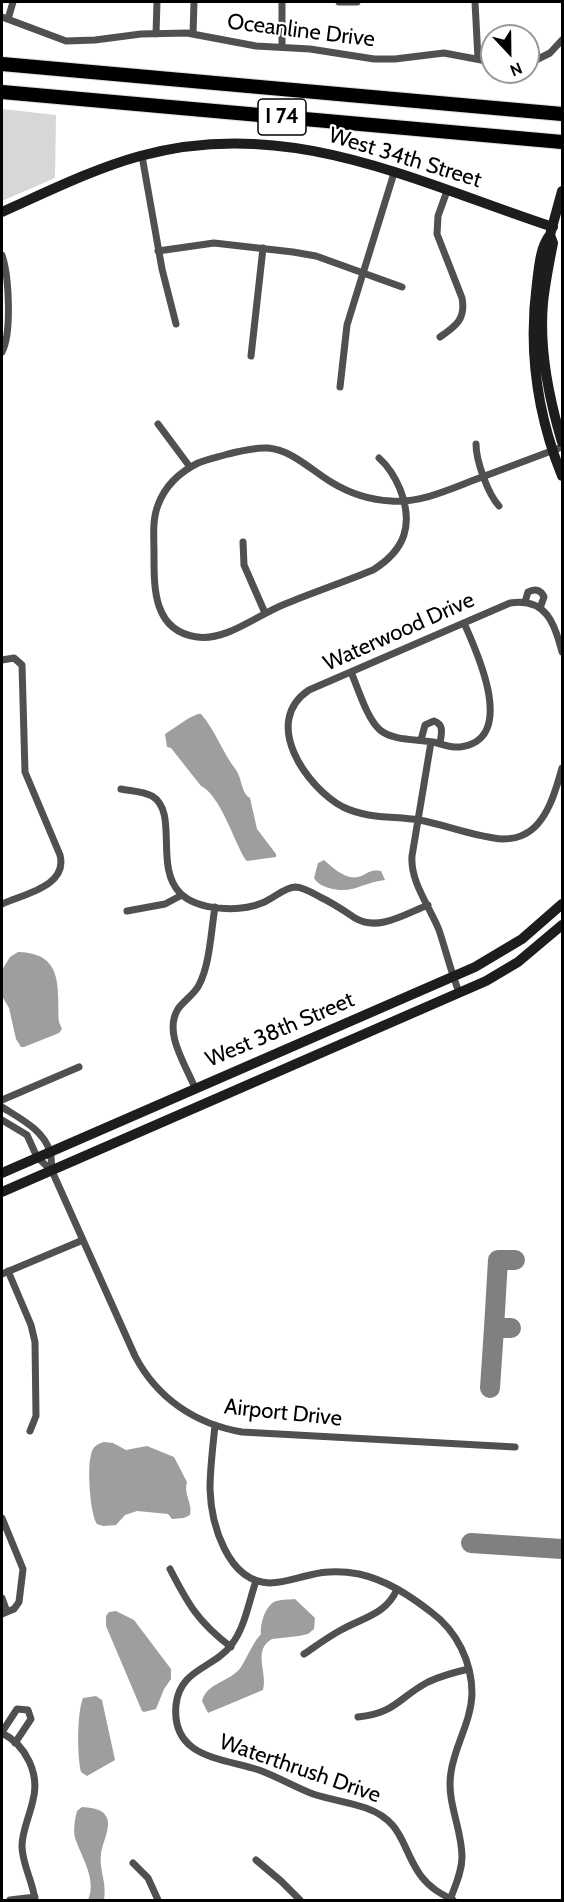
<!DOCTYPE html>
<html>
<head>
<meta charset="utf-8">
<style>
  body { margin:0 }
  #map { position:relative; width:564px; height:1902px; overflow:hidden; background:#fff; font-family:Cabin,sans-serif }
  canvas { display:block }
  .frame { position:absolute; inset:0; border:3px solid #000; pointer-events:none }
  .north { position:absolute; left:480px; top:24px; width:60px; height:60px; box-sizing:border-box; background:#fff; border:2px solid #999; border-radius:50%; rotate:158deg; font-size:16px; font-weight:700; line-height:24px; text-align:center; color:#000 }
  .north::after { content:''; display:block; margin:auto; width:21px; height:27px; background:#000; clip-path:polygon(50% 0,100% 100%,50% 72%,0 100%) }
</style>
</head>
<body>
<div id="map">
<canvas width="564" height="1902"></canvas>
<div class="frame"></div>
<div class="north">N</div>
</div>
<script>
const ctx = document.querySelector('canvas').getContext('2d');
ctx.lineJoin = 'round';
function fill(path, color) {
  ctx.fillStyle = color;
  ctx.fill(path, 'evenodd');
}
function strokePath(path, color, width, dash) {
  ctx.strokeStyle = color;
  ctx.lineWidth = width;
  ctx.lineCap = dash ? 'butt' : 'round';
  ctx.setLineDash(dash || []);
  ctx.stroke(path);
}
function drawText(font, color, halo, rows, align = 'center') {
  ctx.font = font + ' Cabin,sans-serif';
  ctx.lineWidth = 4.5;
  ctx.setLineDash([]);
  ctx.textBaseline = 'middle';
  ctx.strokeStyle = halo;
  ctx.fillStyle = color;
  for (const [text, x, y, turn = 0] of rows) {
    ctx.save();
    ctx.translate(x, y);
    ctx.rotate((+turn || 0) * Math.PI / 180);
    ctx.textAlign = isNaN(turn) ? turn : align;
    if (halo) ctx.strokeText(text, 0, 0);
    ctx.fillText(text, 0, 0);
    ctx.restore();
  }
}
fill(new Path2D(`
  M2 109 56 115 55 178 2 201Z`), '#d7d7d7');
fill(new Path2D(`
  M198 714H201C216 731 222 752 236 770 242 778 241 793 250 798L257 829 276 854V857L247 861 245 859C234 841 220 795 201 786L171 748 167 747 165 734 189 718Z
  M324 860C333 868 346 880 358 877 369 874 368 869 381 871L385 880C363 882 353 895 329 888 322 886 317 883 314 878L318 863Z
  M18 952C65 953 57 989 59 1022L62 1029 59 1033 24 1047H21L16 1039 9 1008 2 996V970L10 957Z
  M104 1442 113 1443 126 1450 147 1446 174 1457 187 1482C183 1493 193 1504 190 1515L184 1518 172 1519 168 1514 137 1511 125 1515 116 1525 103 1526 97 1524C90 1515 87 1467 91 1455 92 1447 97 1444 104 1442Z
  M295 1599 315 1618 314 1629 308 1634 299 1636 272 1639C252 1650 268 1673 263 1690L208 1713 202 1701C207 1682 231 1682 241 1667 248 1656 252 1644 261 1634 260 1624 265 1607 274 1602 280 1599 289 1600 295 1599Z
  M116 1611 134 1620 171 1669V1679L164 1689 156 1709 144 1712 142 1711 106 1626V1616L109 1612Z
  M96 1696 102 1700 115 1760 87 1776 81 1772C77 1756 77 1712 83 1698Z
  M82 1807C91 1808 103 1808 107 1818 111 1828 102 1844 101 1854 99 1871 107 1881 104 1900H88C97 1880 82 1858 75 1838 73 1829 75 1819 77 1811Z`), '#9e9e9e');
strokePath(new Path2D(`
  M494 1328 498 1260H515
  M490 1388 494 1328H511
  M471 1543 562 1549`), '#808080', 20);
const highway = new Path2D(`
  M2 64 562 114
  M2 92 562 142`);
strokePath(highway, '#dbdbdb', 16);
strokePath(new Path2D(`
  M339 2H357
  M475 2 478 59
  M2 17 66 41 95 40 141 34 187 33 256 46 310 49 374 59H395L444 53 492 62
  M8 19 13 2
  M156 34 157 2
  M193 34 194 2
  M282 47V2
  M528 64 550 53 562 40
  M142 156 162 269 176 324
  M158 251 214 243 293 252 316 256 402 287
  M2 255C9 276 12 333 2 352
  M440 337C456 326 466 319 462 298L437 234 438 216 447 191
  M251 356 263 248
  M340 387 347 325 394 173
  M158 424 190 467
  M476 444C476 461 488 494 499 506
  M379 458C389 467 395 477 400 489 414 525 405 550 373 570 344 582 314 592 285 604 257 615 227 641 197 637 153 631 154 588 154 554 154 537 152 520 158 505 165 486 180 472 198 463 207 459 218 457 228 454 241 451 254 447 268 448 292 450 311 470 331 482 349 493 370 500 391 501 423 503 452 488 482 477 508 467 536 457 562 447
  M243 542 244 565 265 613
  M525 602 528 592C535 588 541 590 544 597L540 608
  M562 652C555 624 546 597 510 603L309 690C261 722 306 787 343 807 368 819 393 816 419 820 447 825 475 837 503 839 511 839 518 838 525 834 547 823 556 790 562 768
  M2 660 14 658 22 665 25 772 60 855C68 886 24 894 2 904
  M351 672C358 688 367 719 380 730 393 741 417 739 433 742 442 744 451 748 460 747 518 740 477 652 464 623
  M421 740 425 725 434 721C445 725 441 734 440 744
  M431 742 412 856C410 882 430 907 439 930 446 951 451 972 459 992
  M121 789C131 791 143 791 152 796 179 812 154 867 180 893 198 911 240 912 262 903 273 899 283 888 295 887 303 887 313 893 320 897 333 903 343 910 355 918 378 932 405 914 428 905
  M127 911 165 904 182 895
  M195 1088C186 1065 163 1033 178 1009 184 1000 194 995 199 985 210 964 211 931 215 907
  M2 1100 79 1067
  M2 1107C19 1118 44 1130 50 1152 52 1158 51 1165 52 1171L135 1356C157 1398 195 1424 242 1432L515 1447
  M2 1120 27 1135 37 1157 52 1171
  M8 1271 31 1325 35 1342 36 1416 30 1431
  M2 1274 83 1240
  M215 1425C213 1446 210 1468 210 1489 211 1523 227 1582 270 1583 283 1583 297 1578 310 1575 325 1571 343 1571 359 1574 386 1580 409 1595 431 1612 457 1631 472 1662 472 1694 471 1722 455 1745 451 1772 446 1802 462 1828 462 1857 462 1872 455 1886 450 1900
  M2 1518 23 1569 19 1602 14 1609 2 1614
  M170 1569C188 1604 198 1622 231 1647
  M256 1581C249 1601 245 1627 232 1644 214 1669 180 1668 176 1705 171 1759 224 1758 259 1770 278 1777 295 1787 313 1794 331 1800 349 1802 366 1808 405 1822 401 1849 421 1876 430 1888 441 1894 453 1900
  M2 1598 7 1612
  M304 1654C316 1646 328 1637 341 1630 362 1618 387 1614 397 1589
  M358 1717C396 1713 398 1698 428 1682 441 1676 455 1672 469 1669
  M2 1732 17 1709 28 1710 31 1719 15 1743
  M2 1733C26 1745 40 1774 33 1800 30 1815 22 1831 22 1846 22 1864 33 1882 35 1900
  M256 1860 281 1881 300 1900
  M133 1863 148 1878 158 1900
  M10 1900 35 1897`), '#505050', 7);
strokePath(new Path2D(`
  M562 191 550 235C540 247 539 268 537 283 528 350 537 414 562 476
  M2 212C47 192 93 169 140 156 288 115 416 182 553 227
  M550 235 553 243C549 263 545 283 543 303 539 348 549 399 562 442
  M2 1173 475 967 522 939 562 904
  M2 1192 486 981 518 962 562 925`), '#1d1d1d', 10);
strokePath(highway, '#000', 14);
for (const [x, y, w] of [
  [282,117,48]
]) {
  const box = new Path2D();
  box.roundRect(x - w / 2, y - 18, w, 36, 4.5);
  ctx.fillStyle = '#fff';
  ctx.fill(box);
  strokePath(box, '#000', 1.5);
}
drawText('bold 21px', '#000', null, [
  ["I 74",282,117]
]);
drawText('22px', '#000', '#fff', [
  ["Oceanline Drive",301,31,7],
  ["West 34th Street",405,158,17],
  ["Waterwood Drive",399,632,-24],
  ["West 38th Street",280,1030,-23],
  ["Airport Drive",283,1413,6],
  ["Waterthrush Drive",300,1769,19]
]);
</script>
</body>
</html>
